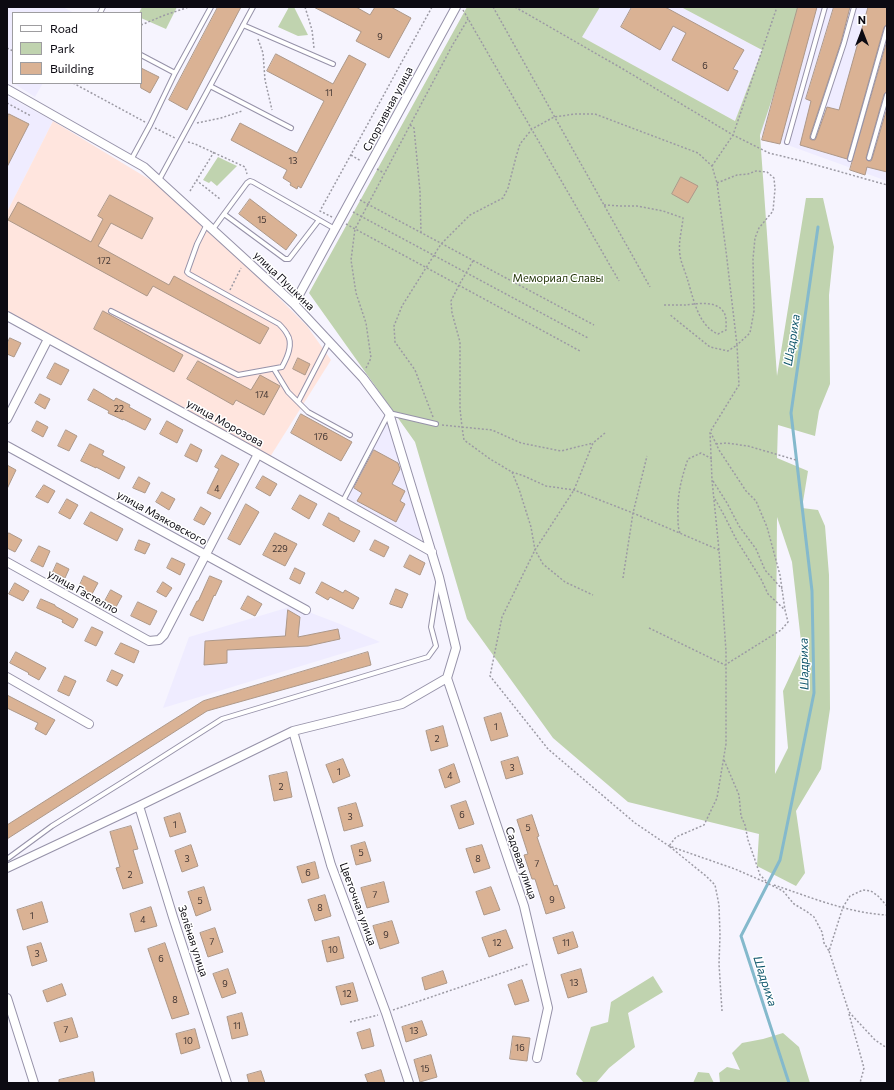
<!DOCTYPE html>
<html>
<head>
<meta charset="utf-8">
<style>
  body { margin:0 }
  #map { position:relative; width:894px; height:1090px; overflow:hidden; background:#f6f4fe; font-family:Commissioner,sans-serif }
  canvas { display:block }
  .frame { position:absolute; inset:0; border:8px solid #0c0a12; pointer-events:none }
  .legend { position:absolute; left:12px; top:12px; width:130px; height:72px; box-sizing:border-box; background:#fff; border:1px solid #9e9da0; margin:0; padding:5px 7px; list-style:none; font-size:12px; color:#0c0a12 }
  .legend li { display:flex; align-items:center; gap:8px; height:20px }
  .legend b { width:20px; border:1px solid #9e9da0 }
  .north { position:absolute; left:842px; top:12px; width:40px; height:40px; -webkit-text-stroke:3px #fff; paint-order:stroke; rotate:0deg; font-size:11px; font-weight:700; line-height:16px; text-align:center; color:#0c0a12 }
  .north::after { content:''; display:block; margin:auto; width:14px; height:18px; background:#0c0a12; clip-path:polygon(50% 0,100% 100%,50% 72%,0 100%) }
</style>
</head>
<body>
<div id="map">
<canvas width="894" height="1090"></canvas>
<div class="frame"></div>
<ul class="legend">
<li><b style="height:5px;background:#fff"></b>Road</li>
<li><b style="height:11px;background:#c0d3af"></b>Park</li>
<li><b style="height:11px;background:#dab294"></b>Building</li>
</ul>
<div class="north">N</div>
</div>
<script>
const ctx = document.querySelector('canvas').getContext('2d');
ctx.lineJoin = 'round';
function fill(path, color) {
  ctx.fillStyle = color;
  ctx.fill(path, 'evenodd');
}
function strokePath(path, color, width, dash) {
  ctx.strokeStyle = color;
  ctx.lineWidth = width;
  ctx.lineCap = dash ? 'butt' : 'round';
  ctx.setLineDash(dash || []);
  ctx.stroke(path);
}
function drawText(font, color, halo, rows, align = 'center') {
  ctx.font = font + ' Commissioner,sans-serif';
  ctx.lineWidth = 3;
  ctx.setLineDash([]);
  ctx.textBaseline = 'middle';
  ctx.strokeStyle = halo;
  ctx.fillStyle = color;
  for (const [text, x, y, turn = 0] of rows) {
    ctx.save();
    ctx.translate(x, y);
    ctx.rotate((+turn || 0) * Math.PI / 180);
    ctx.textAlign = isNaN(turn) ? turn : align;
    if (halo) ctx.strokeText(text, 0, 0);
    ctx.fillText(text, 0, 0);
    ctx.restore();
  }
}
fill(new Path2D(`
  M7 7H63L74 13H13V83H43L35 97 7 79Z
  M600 7H681L762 50 735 121 581 37Z
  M798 7H887V181L760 135Z
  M7 96 53 121 7 212Z
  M387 418 416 508 421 541 344 497Z
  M293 606 340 624 380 642 163 708 189 637Z`), '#efecff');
fill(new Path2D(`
  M53 121 162 187 258 277 307 326 331 360 270 457 7 320V212Z`), '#ffe5de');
fill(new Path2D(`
  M142 7H177L166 29 141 18V13H139Z
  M289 7H294L308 35 298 36 278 27Z
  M467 7H600L582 37 735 121 762 50 681 7H799L778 81 760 135 777 376 806 198H823L834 247 829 295 830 384 819 411 815 436 778 425 777 458 808 471 802 508 818 510 825 526 829 575 830 709 821 769 796 811 805 873 796 886 757 866 759 834 628 802 553 738 467 619 415 442 309 293ZM777 517 792 562 802 650 783 691 788 748 775 774Z
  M218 157 237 166 217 186 211 181 209 183 203 180Z
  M653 976 663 992 628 1013 635 1047 609 1068 596 1083H584L576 1074 591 1027 608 1022 611 1002Z
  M783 1033 799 1047 810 1083H720L719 1073 727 1067 740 1070 732 1053 742 1043 763 1039Z
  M698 1072 709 1073 714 1083H693Z`), '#c0d3af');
strokePath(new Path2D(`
  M789 1083 741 936 780 860 814 693 812 591 791 413 818 227`), '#84b9cc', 3);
const building = new Path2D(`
  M218 7H241L187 110 169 100Z
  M314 7H356L370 15 375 7H391L411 18 389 58 356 41 361 32Z
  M632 7H665L744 50 733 69 738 71 728 91 672 60 686 33 673 26 660 50 621 27Z
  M798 7H817L780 144 762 140Z
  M834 7H850L841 42 810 136V139L812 140H815L816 138 827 107 839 110 868 7H887V25L884 27 847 159 800 145 811 101 806 99Z
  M887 41V92L884 94 866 158 868 161H871L872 159 887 108V172L867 167 865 175 850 170Z
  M276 54 333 84 349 55 366 64 301 188 298 186 297 189 290 185 291 183 283 178 287 170 231 140 240 123 297 153 324 101 267 71Z
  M141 68 159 77 150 93 141 88Z
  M9 114 29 124 7 167V119Z
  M681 177 698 186 688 203 672 194Z
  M110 195 153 218 142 239 111 223 98 246 169 285 174 276 269 328 260 344 153 286 147 296 8 220 18 202 91 242 103 219 98 216Z
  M250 199 297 235 286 250 239 214Z
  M103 311 183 355 174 372 94 329Z
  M10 338 21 343 14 357 7 354V344Z
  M298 358 310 364 305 375 293 369Z
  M198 361 251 390 260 375 280 386 264 415 236 400 233 405 187 379Z
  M55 363 69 370 61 385 47 378Z
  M94 389 114 401 116 398 130 405 129 407 151 419 145 430 123 419V420L108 413 109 411 88 400Z
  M40 394 50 399 45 409 35 403Z
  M301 414 352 442 341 461 291 433Z
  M37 421 48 427 43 437 32 431Z
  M167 421 183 430 177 443 160 434Z
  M66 430 77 436 69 451 58 446Z
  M90 444 104 451 102 455 125 467 119 479 96 467V468L81 461Z
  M191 444 202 450 197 462 185 456Z
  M374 450 398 463 400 469 392 484 405 491 400 501 405 504 396 522 357 501 362 493 354 488Z
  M222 455 239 464 220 499 207 493 219 469 215 467Z
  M7 465 16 470 7 489Z
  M263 476 277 484 270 496 256 488Z
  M139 477 150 483 145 493 133 488Z
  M44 485 55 491 48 503 36 497Z
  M162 492 175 499 169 510 156 502Z
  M300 495 317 504 309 519 292 509Z
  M67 499 78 505 70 519 59 513Z
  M246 504 259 512 240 545 228 539Z
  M201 507 211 513 204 525 194 520Z
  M91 512 123 529 117 541 84 524Z
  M329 513 339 518V520L360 531 354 542 323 525Z
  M9 533 22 540 15 552 7 548V537Z
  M275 533 297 544 285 566 263 555Z
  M139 540 150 544 145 554 135 550Z
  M375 540 389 547 384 557 370 550Z
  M39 546 50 551 43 567 31 561Z
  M410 555 425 563 420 575 404 567Z
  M172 558 185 564 180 575 167 568Z
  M57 563 69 569 65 578 53 572Z
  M295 568 305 573 300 584 290 579Z
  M84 576 98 583 92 594 79 587Z
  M210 576 222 581 215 596 214 595 203 621 190 615 197 601H198Z
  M163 582 172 588 166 597 157 592Z
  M322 582 343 593 345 590 359 598 353 609 330 597 328 600 316 593Z
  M15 583 29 591 23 601 9 594Z
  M396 589 408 594 402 608 390 604Z
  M111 590 122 596 116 607 105 601Z
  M248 596 262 604 255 616 241 609Z
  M41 599 55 605V606L78 619 73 628 62 622 63 620 37 608Z
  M138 602 157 611 150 625 131 616Z
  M288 610 300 617 298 637 338 629 340 639 308 646 227 650V663L204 665 205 641 285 636Z
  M92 627 103 632 96 646 85 641Z
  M121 643 139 651 134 663 115 654Z
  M16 652 46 668 39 680 28 674 29 673 10 663Z
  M368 652 371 665 207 711 7 839V825L203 701Z
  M112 670 123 675 117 686 107 681Z
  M65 676 76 681 69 696 58 691Z
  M7 695 55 720 46 735 35 729 38 723 7 708Z
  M501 713 508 736 491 741 484 718Z
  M443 726 448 746 431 751 426 731Z
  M518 757 523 774 506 779 501 762Z
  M343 759 350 776 333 783 326 765Z
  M454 764 460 782 445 788 439 770Z
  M287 772 292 797 274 801 269 776Z
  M466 801 474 824 459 829 451 806Z
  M356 803 363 826 344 831 338 808Z
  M180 813 186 832 170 837 164 818Z
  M532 815 539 836 537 837 554 886 557 885 565 908 546 914 535 879H532L524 855 528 854 517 820Z
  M131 826 138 849 133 850 143 883 123 889 116 868 120 867 110 832Z
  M365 842 371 861 356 865 351 846Z
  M191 845 198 866 182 872 175 851Z
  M482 845 490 868 474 873 466 849Z
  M315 862 319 878 302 883 297 867Z
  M384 882 389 902 367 908 361 888Z
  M204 887 211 910 196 916 188 892Z
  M491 887 500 910 484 915 476 892Z
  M325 895 331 916 315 921 308 900Z
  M42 902 48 922 23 930 17 910Z
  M151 907 157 926 135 932 130 914Z
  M392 921 399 943 380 949 373 926Z
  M215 928 223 952 208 957 200 933Z
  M506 930 513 948 489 957 482 938Z
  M573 932 578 947 558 954 553 938Z
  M339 937 344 958 327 962 322 941Z
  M41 943 47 961 32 966 27 947Z
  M165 943 189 1014 172 1019 148 949Z
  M228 969 236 993 222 998 213 974Z
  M581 969 587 992 568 998 561 975Z
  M443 971 447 983 425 990 422 978Z
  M522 980 529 1001 515 1005 508 985Z
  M353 983 358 1001 341 1005 336 987Z
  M62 984 66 995 47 1002 43 991Z
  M242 1013 248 1035 232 1039 227 1017Z
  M72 1018 78 1037 60 1042 54 1023Z
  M422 1021 427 1035 406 1042 402 1027Z
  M195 1029 200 1048 181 1054 176 1034Z
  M370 1029 374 1046 362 1049 357 1033Z
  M513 1036 530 1038 527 1061 510 1059Z
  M431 1055 437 1077 420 1082 414 1060Z
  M381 1070 385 1083H368L365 1075Z
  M261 1071 265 1083H249L247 1075Z
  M93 1072 95 1083H59V1080Z`);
fill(building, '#dab294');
strokePath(building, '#ad9889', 1);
const service = new Path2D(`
  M100 13 103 7
  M243 25 333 64
  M141 55 175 73 211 7
  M210 86 291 128
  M813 137 844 43 854 7
  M787 142 825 7
  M869 158 887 95
  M850 159 887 28
  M131 160 150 125 175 73
  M159 180 253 7
  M224 214 247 183 250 181 253 182 335 229
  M213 229 224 214 285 259H289L319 220
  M111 311 238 375 282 367C287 358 294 344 287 334 285 330 282 327 279 324L189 274 187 272 197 244 207 224
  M274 369 288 392 308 412 350 435
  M298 402 329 342
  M343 501 389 413 436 424
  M7 859 52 826 126 780 222 719 428 657 436 646 431 627 438 583`);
const minor = new Path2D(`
  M7 89 144 167 294 304 363 378 389 413 439 577 456 648 447 678 402 704 293 731 139 806 7 868
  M294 304 456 7
  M7 316 258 454 432 552
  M7 419 48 339
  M7 446 306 610
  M7 562 149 641 159 640 164 635 258 454
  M7 677 89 724
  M447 678 524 906 548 1008 537 1058
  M293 731 331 865 386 1013 409 1083
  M139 806 173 917 227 1083
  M7 998 34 1083`);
strokePath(service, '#9692a9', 6);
strokePath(minor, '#9692a9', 10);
strokePath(new Path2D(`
  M305 7 312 30 314 48
  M493 7 650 287
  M515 7 623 69 733 135 769 153 802 161 887 185
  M463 10 619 281
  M141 25 165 15 189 7
  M258 39 263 53 265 80 272 110
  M7 48 13 51
  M73 83 145 122
  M7 103 31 116
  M197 123 221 118 242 111
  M410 125 414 128 420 191 421 233
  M155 128 175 138
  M188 142 195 144 245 167 247 174
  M351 155 361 161
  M712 166 733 135 777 7
  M377 169 384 173
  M196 180 220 199
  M717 183 737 175 748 174 756 171 767 172 774 178 775 189 773 211 759 228 755 238 753 259 754 311 750 333 737 345 739 385 710 432 712 480 719 550 726 651V744L717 798 704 825 676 837 669 846 706 876 715 885 719 905 720 935 719 964 722 1011
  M190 191 214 152
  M360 200 594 325
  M604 205 621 206H637L663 211 683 218C682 230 678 242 680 255 681 263 685 271 687 278 693 297 698 326 718 334L726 330C726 324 727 316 723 311 715 300 696 304 685 305 677 305 670 305 662 305
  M353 212 588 338
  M332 217 320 211 432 7
  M346 224 580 351
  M473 261 459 285 451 301 452 313 460 342V409L462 427 464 440 490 459 512 472 519 489 531 527 535 550 543 564 565 582 593 595
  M230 290 241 268
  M366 368 371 358 366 323 356 293 351 260 355 229 452 46 468 19
  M433 417 415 370 395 342 394 326 402 306 441 244 470 215 503 198 508 188 516 157 520 144 532 129 554 117 575 114H595L698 153 712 166 717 183 726 251 737 345 728 351 710 347 669 314
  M442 425 492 430 521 443 561 451 593 443
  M605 433 593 443 574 490 535 550 502 617 490 676 548 749 635 823 669 846 735 869 767 883 783 891 794 904 806 911 814 917 822 932 824 943 829 951
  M716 444 726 443 748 446 796 460
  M512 472 524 476 546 486 574 490 633 513 719 550
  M713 481 727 503 739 526 756 549 765 570 782 589
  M715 499 725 517 736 539 761 579 768 594 785 610
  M680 533C678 528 678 523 678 517 677 496 681 479 688 459L701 453 712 459
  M623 578 633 513 647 456
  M649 628 725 665 781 630 788 622 785 610 780 575 767 527 756 501 746 491 719 450 711 433
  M724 760 739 795 741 816 745 825 748 840 754 857 760 875 766 881
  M774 885C810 897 848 913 887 915
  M887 906 878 896 871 891 863 890 850 896 843 907 829 951 849 1012 875 1040 887 1048
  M393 1010 528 964
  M849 1014 864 1068 860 1083
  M350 1022 378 1015`), '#9c9aa4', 1.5, [2, 2]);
strokePath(service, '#fff', 4);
strokePath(minor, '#fff', 8);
drawText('9px', '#403432', null, [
  ["9",380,37],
  ["6",705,66],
  ["11",329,93],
  ["13",293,161],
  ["15",262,220],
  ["172",104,261],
  ["174",262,395],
  ["22",119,409],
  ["176",321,437],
  ["4",217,489],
  ["229",280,549],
  ["1",496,727],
  ["2",437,739],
  ["3",512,768],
  ["1",339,772],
  ["4",450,776],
  ["2",281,787],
  ["6",462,815],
  ["3",350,817],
  ["1",175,825],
  ["5",528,828],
  ["5",361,853],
  ["3",187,859],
  ["8",478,859],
  ["7",537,864],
  ["6",308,873],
  ["2",130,875],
  ["7",375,895],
  ["9",552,900],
  ["5",200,901],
  ["8",320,908],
  ["1",32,916],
  ["4",143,920],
  ["9",386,935],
  ["7",212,942],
  ["12",497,943],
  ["11",566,943],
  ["10",333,950],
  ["3",37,954],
  ["6",161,959],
  ["13",574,983],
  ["9",225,984],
  ["12",347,994],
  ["8",175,1000],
  ["11",237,1026],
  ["7",66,1030],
  ["13",414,1031],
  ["10",188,1041],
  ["16",520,1048],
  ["15",425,1069]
]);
drawText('11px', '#0c0a12', '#fff', [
  ["Спортивная улица",388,109,-62],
  ["улица Пушкина",284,281,44],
  ["улица Морозова",225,423,29],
  ["улица Маяковского",162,518,29],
  ["улица Гастелло",83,592,29],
  ["Садовая улица",521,863,71],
  ["Цветочная улица",358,904,70],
  ["Зелёная улица",193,941,72]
]);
drawText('11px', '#1d3002', '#fff', [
  ["Мемориал Славы",558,278]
]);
drawText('italic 12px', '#10576c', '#fff', [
  ["Шадриха",792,340,-81],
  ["Шадриха",804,664,-91],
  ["Шадриха",765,981,72]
]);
</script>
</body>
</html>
